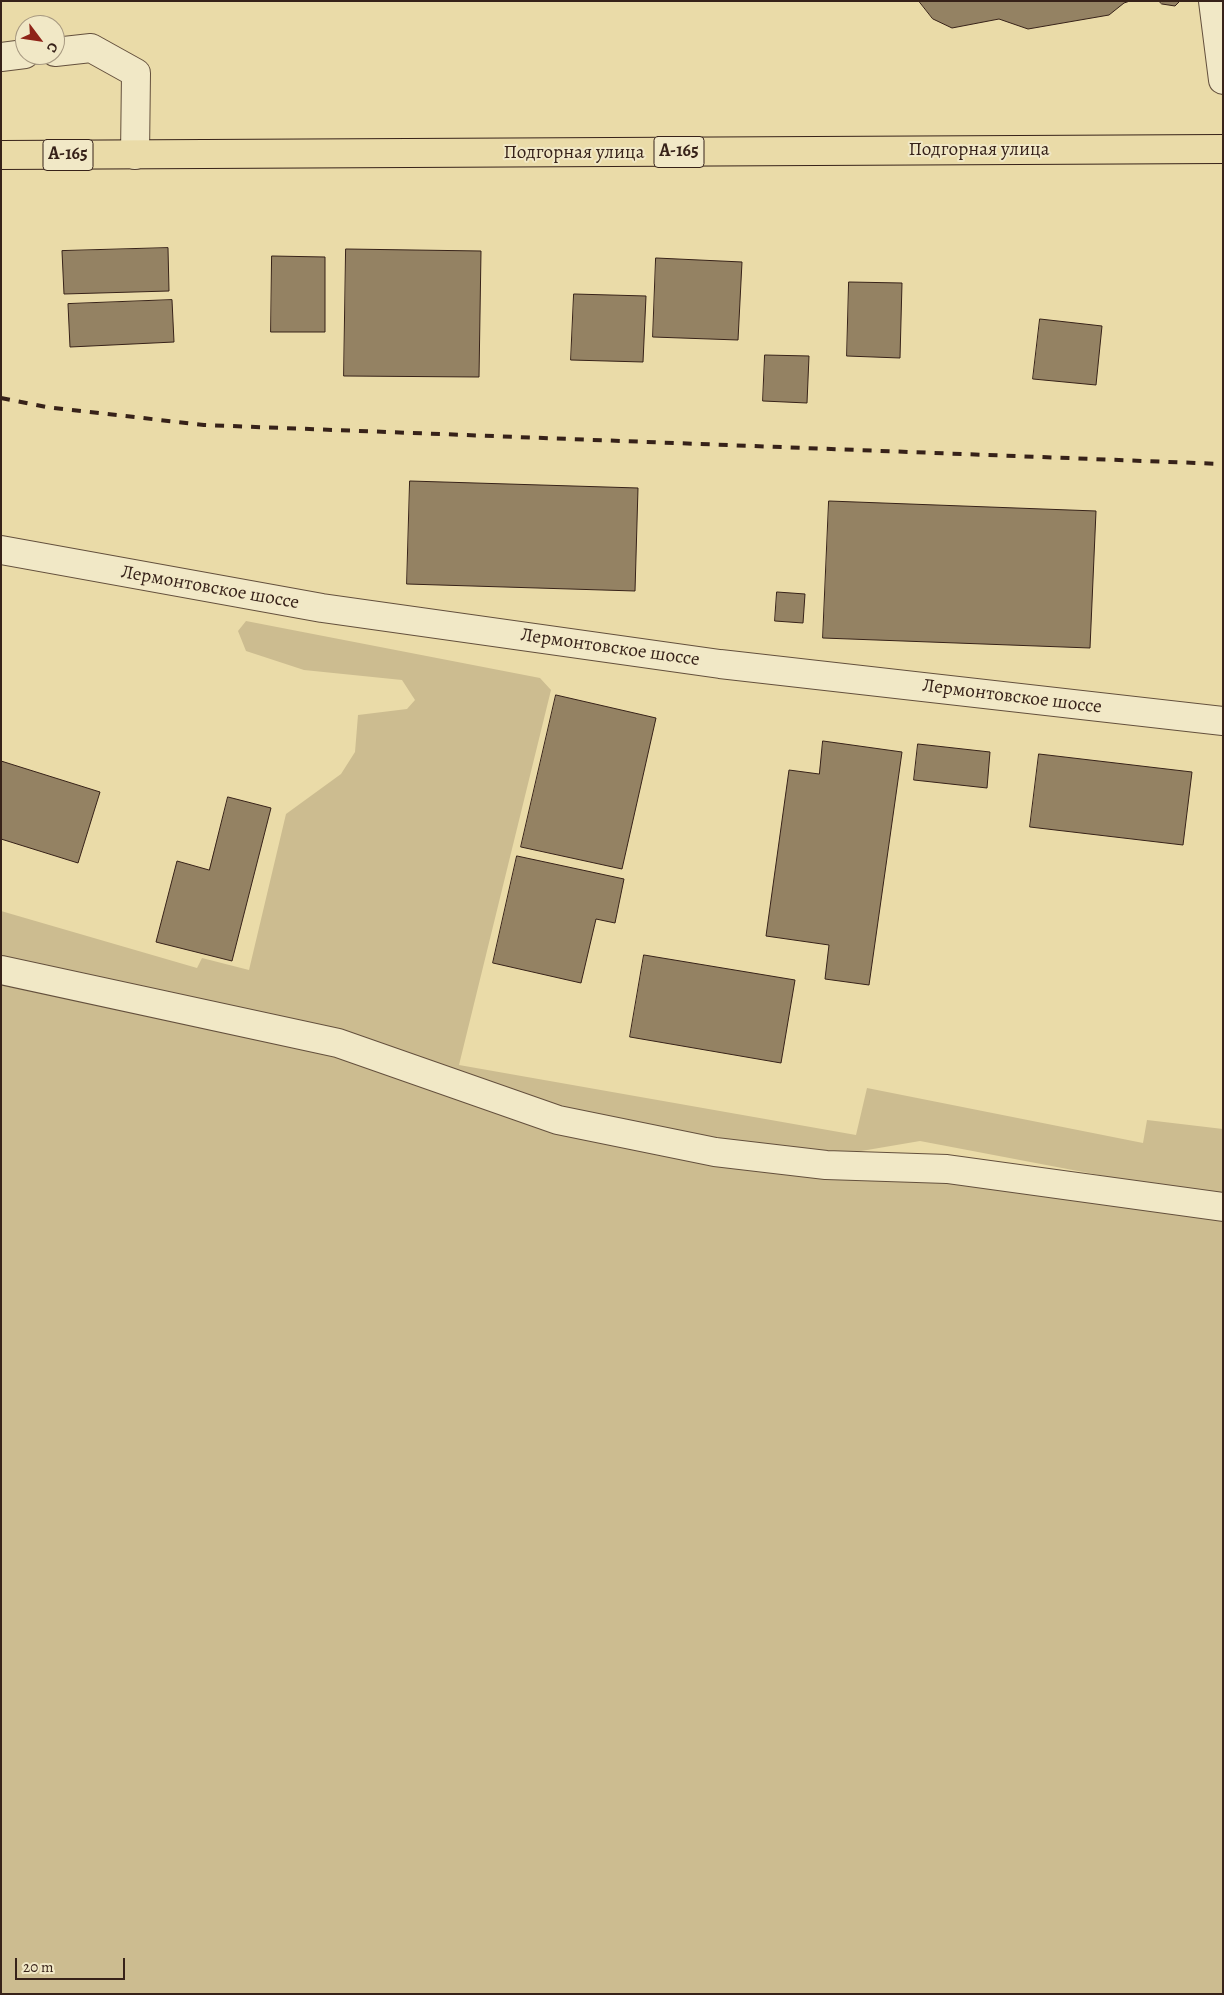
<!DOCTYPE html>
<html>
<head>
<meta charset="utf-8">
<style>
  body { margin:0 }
  #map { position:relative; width:1224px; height:1995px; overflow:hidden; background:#eadba8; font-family:Alegreya,serif }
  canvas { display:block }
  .frame { position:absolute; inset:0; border:2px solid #372219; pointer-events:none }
  .north { position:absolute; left:15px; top:15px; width:50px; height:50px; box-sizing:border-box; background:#f1e8c6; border:1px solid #a79981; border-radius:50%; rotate:121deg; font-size:14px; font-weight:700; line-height:20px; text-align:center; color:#372219 }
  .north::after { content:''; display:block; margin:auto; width:18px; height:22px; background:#8f2418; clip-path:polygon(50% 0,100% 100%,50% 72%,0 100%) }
  .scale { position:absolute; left:15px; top:1958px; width:110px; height:22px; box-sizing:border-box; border:2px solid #372219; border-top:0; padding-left:6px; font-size:15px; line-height:18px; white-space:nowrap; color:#372219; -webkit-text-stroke:4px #f1e8c6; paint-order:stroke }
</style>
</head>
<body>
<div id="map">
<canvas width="1224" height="1995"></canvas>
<div class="frame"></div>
<div class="north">С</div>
<div class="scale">20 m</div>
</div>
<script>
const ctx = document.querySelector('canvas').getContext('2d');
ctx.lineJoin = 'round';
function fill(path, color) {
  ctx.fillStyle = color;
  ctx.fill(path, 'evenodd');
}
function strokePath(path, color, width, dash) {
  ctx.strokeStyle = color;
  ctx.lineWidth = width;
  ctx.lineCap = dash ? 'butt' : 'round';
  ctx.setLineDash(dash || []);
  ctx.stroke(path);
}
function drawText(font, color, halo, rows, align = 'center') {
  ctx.font = font + ' Alegreya,serif';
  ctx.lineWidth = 4;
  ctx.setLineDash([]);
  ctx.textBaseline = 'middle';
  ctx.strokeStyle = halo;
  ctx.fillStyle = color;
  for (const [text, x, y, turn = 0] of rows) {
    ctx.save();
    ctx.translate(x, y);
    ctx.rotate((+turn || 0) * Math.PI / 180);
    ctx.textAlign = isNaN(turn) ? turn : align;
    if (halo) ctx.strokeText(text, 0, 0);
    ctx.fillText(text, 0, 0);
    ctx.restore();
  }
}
fill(new Path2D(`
  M246 621 540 678 551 690 459 1065 856 1135 867 1088 1143 1143 1147 1120 1223 1129V1195L1141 1183 920 1141 826 1157 559 1109 1 957V911L197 968 202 958 249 970 286 814 341 774 355 752 358 715 407 709 415 700 402 680 304 670 246 651 238 631Z
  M1 985 334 1053 722 1164 825 1179 948 1180 1223 1219V1994H1Z`), '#ccbc90');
const building = new Path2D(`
  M919 1H1130L1124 3 1109 15 1028 29 999 19 952 28 933 19Z
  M1159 1H1180L1175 6 1162 4Z
  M168 248 169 291 64 294 62 251Z
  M346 249 481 251 479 377 344 376Z
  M272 256 325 257V332H271Z
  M656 258 742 262 738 340 653 337Z
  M849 282 902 283 900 358 847 356Z
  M574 294 646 296 643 362 571 360Z
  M172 300 174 342 70 347 68 304Z
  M1040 319 1102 326 1096 385 1033 379Z
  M765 355 809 356 807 403 763 401Z
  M410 481 638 488 635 591 407 584Z
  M829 501 1096 511 1090 648 823 638Z
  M777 592 805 594 803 623 775 621Z
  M556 695 656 718 622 869 521 847Z
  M823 741 902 752 869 985 825 979 829 945 766 936 789 770 819 774Z
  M918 744 990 752 987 788 914 780Z
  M1039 754 1192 772 1183 845 1030 827Z
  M1 761 100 792 78 863 1 839Z
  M228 797 271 808 232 961 156 942 177 861 209 870Z
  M517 856 624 879 615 923 596 919 581 983 493 963Z
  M644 955 795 980 781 1063 630 1037Z`);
fill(building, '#948263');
strokePath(building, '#372219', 1);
const minor = new Path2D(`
  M1213 1 1223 80
  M55 52 91 48 136 73 135 155
  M1 57 25 54
  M1 550 322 608 720 664 1223 721
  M1 970 338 1043 558 1120 715 1152 826 1165 947 1169 1223 1207`);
const major = new Path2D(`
  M1 155 1223 149`);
strokePath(minor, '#64503d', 30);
strokePath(major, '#372219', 30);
strokePath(minor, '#f1e8c6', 28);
strokePath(major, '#eadba8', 28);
strokePath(new Path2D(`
  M1 398 46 407 204 425 1223 464`), '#372219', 4, [9, 9]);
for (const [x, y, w] of [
  [679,152,50],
  [68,155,50]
]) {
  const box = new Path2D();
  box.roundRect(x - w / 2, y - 15.5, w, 31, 4);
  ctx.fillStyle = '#f1e8c6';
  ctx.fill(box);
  strokePath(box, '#372219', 1);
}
drawText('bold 18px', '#372219', null, [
  ["А-165",679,152],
  ["А-165",68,155]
]);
drawText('19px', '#372219', '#f1e8c6', [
  ["Подгорная улица",979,150],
  ["Подгорная улица",574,153],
  ["Лермонтовское шоссе",210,588,10],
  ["Лермонтовское шоссе",610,648,8],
  ["Лермонтовское шоссе",1012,697,7]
]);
</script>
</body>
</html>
